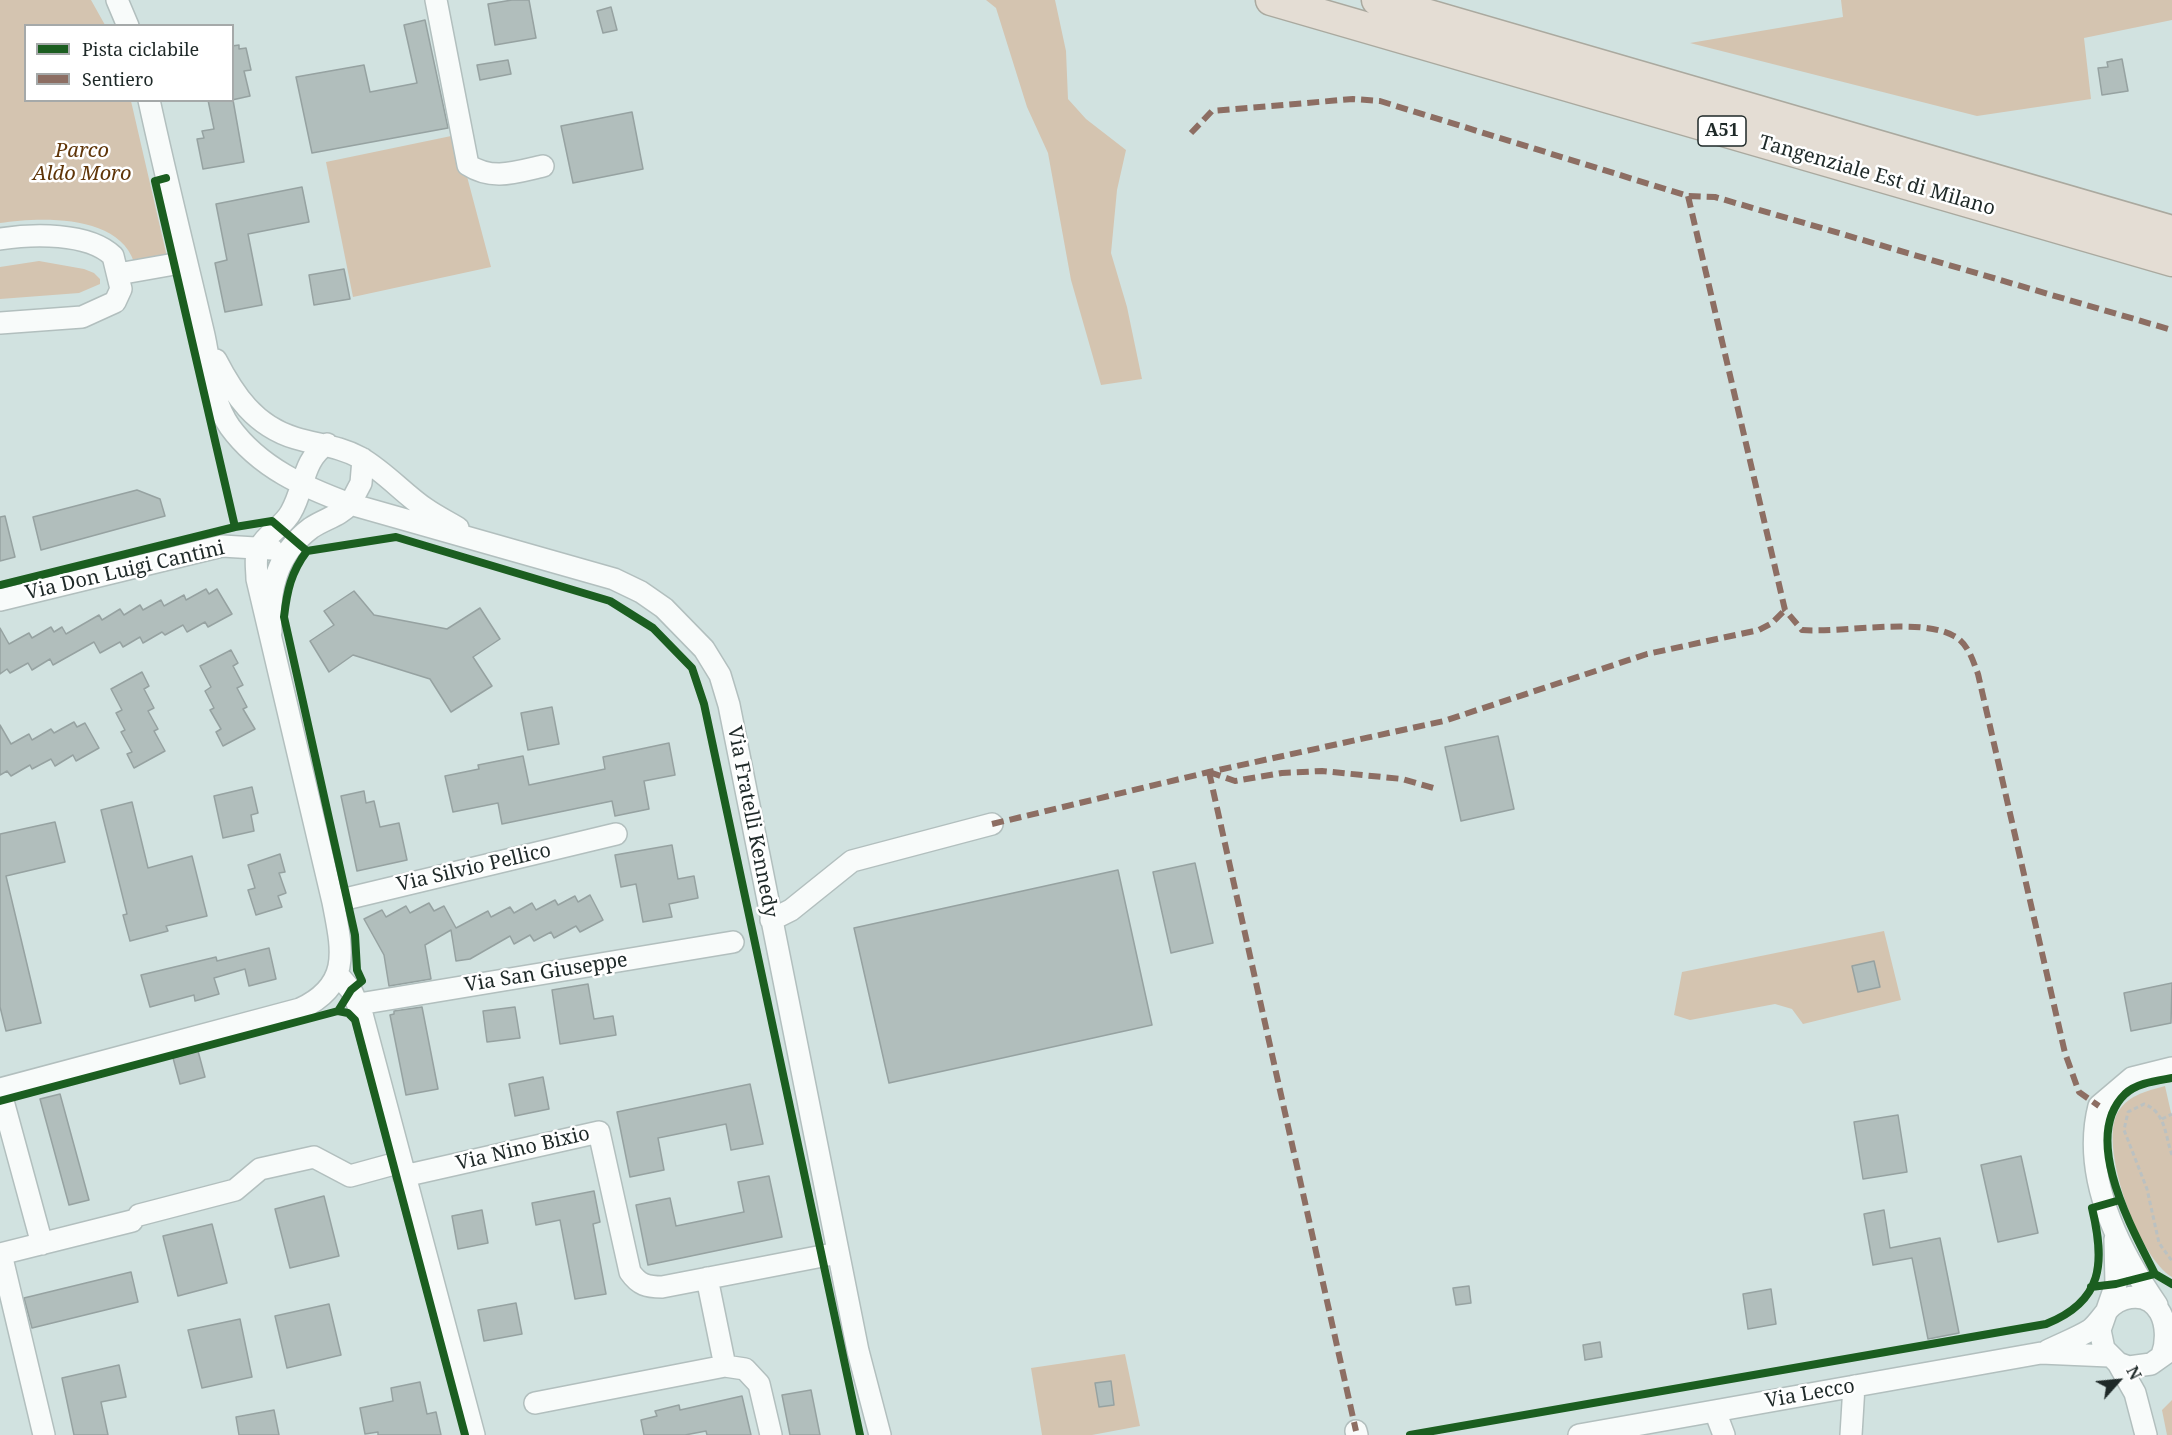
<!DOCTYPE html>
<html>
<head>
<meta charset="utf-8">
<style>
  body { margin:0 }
  #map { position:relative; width:2172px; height:1435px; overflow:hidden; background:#d1e2e0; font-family:"Noto Serif",serif }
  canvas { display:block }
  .legend { position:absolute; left:24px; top:24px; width:210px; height:78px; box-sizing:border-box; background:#fff; border:2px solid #a5a9a9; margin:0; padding:8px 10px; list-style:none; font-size:18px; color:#1e2928 }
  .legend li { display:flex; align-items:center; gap:12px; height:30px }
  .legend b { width:30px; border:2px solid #a5a9a9 }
  .north { position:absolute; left:2088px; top:1351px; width:60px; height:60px; -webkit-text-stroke:4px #fff; paint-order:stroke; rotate:63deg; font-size:16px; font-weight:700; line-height:24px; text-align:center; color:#1e2928 }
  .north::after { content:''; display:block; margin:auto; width:21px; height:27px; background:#1e2928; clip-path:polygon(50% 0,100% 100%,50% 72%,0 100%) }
</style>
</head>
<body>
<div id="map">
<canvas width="2172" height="1435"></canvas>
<ul class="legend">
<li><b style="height:8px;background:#1b5e20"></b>Pista ciclabile</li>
<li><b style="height:8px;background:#8d6e63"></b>Sentiero</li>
</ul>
<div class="north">N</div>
</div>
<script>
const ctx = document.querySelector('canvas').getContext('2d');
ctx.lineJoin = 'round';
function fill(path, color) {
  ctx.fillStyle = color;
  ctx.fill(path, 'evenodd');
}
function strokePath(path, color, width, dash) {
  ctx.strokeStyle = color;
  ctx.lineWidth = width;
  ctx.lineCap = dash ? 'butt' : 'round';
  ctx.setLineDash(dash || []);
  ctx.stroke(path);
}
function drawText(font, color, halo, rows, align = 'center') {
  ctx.font = font + ' "Noto Serif",serif';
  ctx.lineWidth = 5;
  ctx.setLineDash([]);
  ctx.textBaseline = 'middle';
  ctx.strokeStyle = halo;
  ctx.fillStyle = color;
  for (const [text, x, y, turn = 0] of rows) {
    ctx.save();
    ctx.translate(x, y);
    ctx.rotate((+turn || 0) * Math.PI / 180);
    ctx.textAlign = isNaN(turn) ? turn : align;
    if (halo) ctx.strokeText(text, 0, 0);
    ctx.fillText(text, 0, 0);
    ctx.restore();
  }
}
fill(new Path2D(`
  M0 0H91L105 25 26 26V100L131 101 167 257 134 262C118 214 40 217 0 223Z
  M986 0H1055L1066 51 1068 99 1086 119 1126 150 1117 190 1111 253 1127 307 1142 379 1101 385 1071 280 1048 153 1027 107 996 8Z
  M1841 0H2172V20L2084 38 2091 99 1977 116 1690 43 1843 17Z
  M456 135 491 267 353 297 326 162Z
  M39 261 84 269 94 273 100 279V284L79 293 0 299V267Z
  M1884 931 1901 1000 1803 1024 1792 1009 1775 1004 1690 1020 1674 1015 1682 972Z
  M2165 1086 2172 1117V1277C2139 1258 2101 1152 2116 1116 2125 1096 2146 1091 2165 1086Z
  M1125 1354 1140 1426 1092 1435H1042L1031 1368Z
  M2172 1400V1435H2167L2162 1410Z`), '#d4c4b0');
const building = new Path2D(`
  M512 0H529L536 38 495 45 488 4Z
  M611 7 617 30 603 33 597 11Z
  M425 20 448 128 312 153 296 77 364 65 370 92 417 83 404 25Z
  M239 45V49L246 48 251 70 244 71 250 96 232 100V46Z
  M2122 59 2128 91 2102 95 2098 68 2108 67 2107 62Z
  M508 60 511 74 480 80 477 65Z
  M208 100H233L244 162 203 169 197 139 204 138 202 131 214 129Z
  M632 112 643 169 573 183 561 126Z
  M302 187 309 222 248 234 262 305 225 312 215 263 227 260 216 204Z
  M344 269 350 299 314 305 309 275Z
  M137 490 160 499 165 516 41 550 33 517Z
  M5 516 15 557 0 561V517Z
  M206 589 209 594 217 589 232 614 208 627 205 622 187 632 183 625 165 635 162 632 143 643 140 637 123 647 120 642 100 653 94 642 53 665 50 659 32 670 28 663 10 673 7 669 0 674V628L9 644 29 633 32 638 51 627 54 632 62 627 66 634 99 615 102 620 120 609 124 615 140 605 143 610 161 600 164 606 184 595 186 600Z
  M354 591 374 615 447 629 480 608 500 639 473 657 492 686 451 712 430 679 353 655 329 672 310 641 334 625 324 611Z
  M231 650 238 663 233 666 243 685 237 688 247 707 243 709 255 729 223 746 216 732 221 729 210 710 214 708 205 691 211 687 200 666Z
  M142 672 149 686 144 689 154 708 148 711 158 729 154 731 165 751 134 768 127 754 132 752 121 732 125 730 116 713 122 710 111 689Z
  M552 707 559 744 528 750 521 713Z
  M74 722 77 727 85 723 99 748 76 761 73 755 55 766 51 759 32 769 30 765 11 776 7 771 0 775V725L11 744 29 734 32 740 51 729 54 733Z
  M1498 736 1514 809 1461 821 1445 747Z
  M669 743 675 775 644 781 649 809 615 816 612 801 502 824 498 803 453 812 445 776 479 769 478 765 523 756 529 785 605 769 603 757Z
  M252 787 258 813 251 815 254 831 223 838 214 796Z
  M364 791 366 803 374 801 380 827 399 823 407 860 357 871 341 796Z
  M132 802 148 868 192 856 207 916 166 926 168 931 130 941 123 915 127 914 101 810Z
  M55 822 65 862 6 876 41 1023 6 1031 0 1007V834Z
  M672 845 678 879 694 876 698 898 669 904 672 917 643 922 636 884 621 887 615 855Z
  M280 854 285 872 279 873 286 893 278 896 282 907 256 915 248 890 255 888 248 865Z
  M1195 863 1213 943 1171 953 1153 872Z
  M1118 870 1152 1025 889 1083 854 928Z
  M590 895 603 920 580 932 576 926 554 938 551 932 534 941 530 935 514 944 510 936 470 959 456 961 451 930 425 945 431 979 389 986 384 955 364 919 382 910 386 917 406 906 410 913 429 903 434 911 444 906 456 928 488 911 491 917 510 907 514 913 532 903 536 910 555 900 558 905 575 896 578 902Z
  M269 948 276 979 249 986 245 969 214 978 219 994 195 1001 194 995 150 1007 141 975 216 957 217 961Z
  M1874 961 1880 987 1858 992 1852 966Z
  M2172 983 2171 1023 2131 1031 2124 993Z
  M588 984 594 1019 613 1016 616 1035 560 1044 552 990Z
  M422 1007 438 1089 406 1095 390 1015 394 1014V1011Z
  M515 1007 520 1038 487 1042 483 1011Z
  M198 1051 205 1077 180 1084 173 1058Z
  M543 1077 549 1109 515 1116 509 1084Z
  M750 1084 763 1144 731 1150 726 1124 658 1138 664 1170 630 1177 617 1112Z
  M60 1094 89 1200 69 1205 40 1099Z
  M1898 1115 1907 1172 1863 1179 1854 1122Z
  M2021 1156 2038 1233 1998 1242 1981 1165Z
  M769 1176 782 1237 648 1265 636 1205 670 1198 676 1226 744 1212 738 1182Z
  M594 1191 600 1222 593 1224 606 1294 575 1299 560 1220 536 1225 532 1203Z
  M324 1196 339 1256 290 1268 275 1209Z
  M482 1210 488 1243 458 1249 452 1216Z
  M1884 1210 1890 1248 1940 1238 1959 1333 1928 1339 1912 1258 1873 1265 1864 1214Z
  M212 1224 227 1283 178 1296 163 1236Z
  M131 1272 138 1302 32 1328 24 1298Z
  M1469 1286 1471 1303 1456 1305 1453 1288Z
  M1771 1289 1776 1324 1748 1329 1743 1294Z
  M516 1303 522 1334 484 1341 478 1310Z
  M329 1304 341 1355 287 1368 275 1316Z
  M240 1319 252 1377 202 1388 188 1330Z
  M1600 1342 1602 1357 1585 1360 1583 1345Z
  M119 1365 126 1397 101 1402 108 1435H74L62 1378Z
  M1111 1381 1114 1405 1099 1407 1095 1383Z
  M420 1382 427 1414 436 1412 441 1435H378V1432L365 1434 360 1408 393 1401 391 1388Z
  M811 1390 820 1435H790L782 1395Z
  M742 1396 751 1435H707L706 1431 685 1435H644L641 1420 657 1416 655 1411 679 1405 680 1410Z
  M274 1410 279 1435H239L236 1417Z`);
fill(building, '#b1bebc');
strokePath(building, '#96a2a1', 1.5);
const minor = new Path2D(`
  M117 0 128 26
  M436 0 468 165C493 181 516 172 543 166
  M149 100C166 178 185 254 203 331 211 363 210 399 230 427 260 468 304 487 350 504L361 483 363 459
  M0 239C32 234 88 232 113 256L121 289 115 302 82 317 0 323
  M118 274 186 262
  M216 360C234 395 255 426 295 438 318 445 339 446 361 458 385 472 404 494 426 509 436 516 448 522 458 528
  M0 600 222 546 272 549
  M271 632C268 591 276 554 311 528 324 519 340 516 350 504L614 579 641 592 664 608 704 649 720 675 729 705 858 1351 880 1435
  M333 902 616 834
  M771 920 791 910 852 861 992 824
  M338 975 351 990 362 1014 474 1435
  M359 1004 733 942
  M0 1089 300 1009C352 985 342 949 333 902L257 579C257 569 254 556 260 547 267 533 284 526 291 512 305 488 302 460 327 444
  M0 1090 42 1244
  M404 1176 599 1132 630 1272C639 1285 647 1287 662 1287L838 1253
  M139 1215 235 1190 260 1169 314 1157 350 1176 401 1162
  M2115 1239 2116 1284 2100 1330 2104 1349 2118 1363 2129 1367 2151 1364 2172 1349
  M0 1254 132 1221
  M1 1254 44 1435
  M707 1278 725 1366 745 1369 759 1384 771 1435
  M2157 1305C2118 1249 2081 1176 2099 1106L2132 1078 2172 1068
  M2047 1351C2061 1344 2077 1338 2090 1330 2102 1321 2108 1303 2124 1299 2160 1288 2172 1328 2162 1355
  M2118 1363 2135 1393 2146 1435
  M535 1403 725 1366
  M1715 1411 1724 1435
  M1356 1431 1357 1435
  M1579 1435 2041 1353 2109 1356
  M1851 1435 1854 1386`);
const highway = new Path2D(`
  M1271 0 2172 261
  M1377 0 2172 231`);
strokePath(minor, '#b2bfbe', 24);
strokePath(highway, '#aaa99f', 33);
strokePath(new Path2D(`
  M2162 1119 2172 1114
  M2172 1155C2165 1136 2166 1112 2144 1104L2128 1112 2124 1130 2147 1189 2159 1243 2172 1261`), '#bbc1c1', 3, [4.5, 3]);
strokePath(minor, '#f8fbfa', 21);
strokePath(highway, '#e4ddd4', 30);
strokePath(new Path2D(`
  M1191 133 1212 111 1353 99 1380 101 1688 196 1715 197 2172 330
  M1688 196 1785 610 1802 630C1843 633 1921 617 1954 636 1968 643 1973 661 1978 674L2065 1053 2079 1092 2099 1106
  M1209 772 1356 1431
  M1209 772 1235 781 1282 773 1322 771 1402 779 1437 789
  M992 824 1209 772 1444 721 1647 654 1759 630 1772 623 1785 610`), '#8d6e63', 6, [12, 6]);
strokePath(new Path2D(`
  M166 178 155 181 235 527 272 521 307 551 396 537 610 601 653 628 692 668 704 704 860 1435
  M0 585 235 527
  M338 1011 348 1013 355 1020 465 1435
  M0 1101 338 1011 351 990 362 981 357 970 355 935 284 617C287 591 291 572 307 551
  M2155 1274C2133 1230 2080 1138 2125 1094 2137 1083 2156 1081 2172 1078
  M2091 1287 2116 1284 2155 1274 2172 1284
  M1410 1435 2046 1324C2104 1301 2105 1262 2092 1208L2120 1200`), '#1b5e20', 8);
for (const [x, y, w] of [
  [1722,131,48]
]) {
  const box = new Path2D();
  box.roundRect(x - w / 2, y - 15, w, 30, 4.5);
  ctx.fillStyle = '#fff';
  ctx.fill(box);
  strokePath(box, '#1e2928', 1.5);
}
drawText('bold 18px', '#1e2928', null, [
  ["A51",1722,131]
]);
drawText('italic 20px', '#5f3508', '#fff', [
  ["Parco",82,151],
  ["Aldo Moro",82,174]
]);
drawText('20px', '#1e2928', '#fff', [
  ["Tangenziale Est di Milano",1877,176,16],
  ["Via Don Luigi Cantini",125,571,-13],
  ["Via Fratelli Kennedy",752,822,79],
  ["Via Silvio Pellico",474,868,-13],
  ["Via San Giuseppe",546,973,-9],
  ["Via Nino Bixio",523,1149,-13],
  ["Via Lecco",1810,1394,-10]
]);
</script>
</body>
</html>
